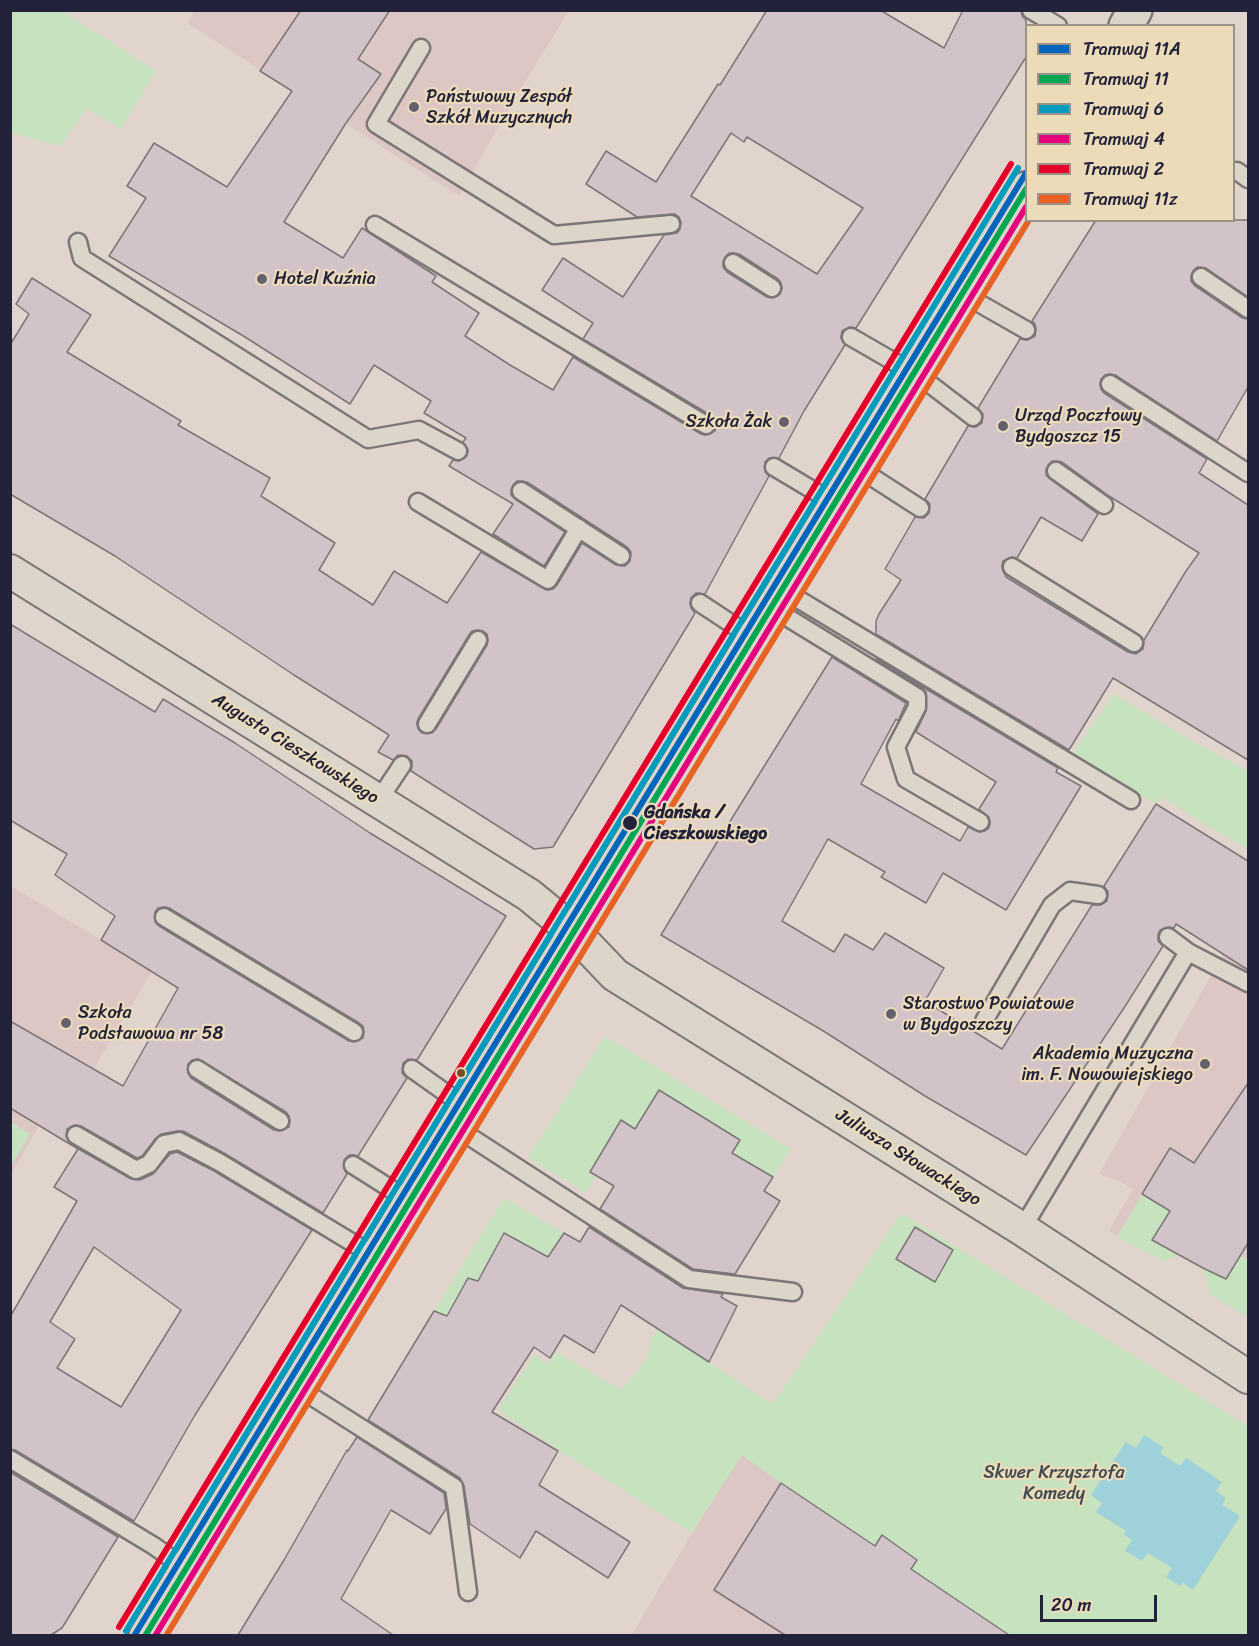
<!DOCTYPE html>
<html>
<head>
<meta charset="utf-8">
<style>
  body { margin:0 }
  #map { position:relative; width:1259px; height:1646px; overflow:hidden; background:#e1d4cc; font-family:Sriracha,sans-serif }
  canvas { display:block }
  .frame { position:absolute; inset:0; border:12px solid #22223b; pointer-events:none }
  .legend { position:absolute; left:1025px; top:24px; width:210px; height:198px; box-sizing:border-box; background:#ecdbb8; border:2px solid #9b9186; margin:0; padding:8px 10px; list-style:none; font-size:18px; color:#22223b }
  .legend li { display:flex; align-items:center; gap:12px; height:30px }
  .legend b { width:30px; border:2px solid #9b9186 }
  .scale { position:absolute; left:1040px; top:1595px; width:117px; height:27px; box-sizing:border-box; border:3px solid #22223b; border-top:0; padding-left:8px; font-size:18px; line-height:21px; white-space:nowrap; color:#22223b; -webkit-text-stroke:4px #ecdbb8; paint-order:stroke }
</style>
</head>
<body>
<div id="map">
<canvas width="1259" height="1646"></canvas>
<div class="frame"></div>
<ul class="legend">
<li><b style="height:8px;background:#0065bd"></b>Tramwaj 11A</li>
<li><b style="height:8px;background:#00a651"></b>Tramwaj 11</li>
<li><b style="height:8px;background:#039cbf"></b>Tramwaj 6</li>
<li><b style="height:8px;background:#e5007d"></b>Tramwaj 4</li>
<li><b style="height:8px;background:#e4002b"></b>Tramwaj 2</li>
<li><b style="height:8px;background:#e86223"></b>Tramwaj 11z</li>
</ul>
<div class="scale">20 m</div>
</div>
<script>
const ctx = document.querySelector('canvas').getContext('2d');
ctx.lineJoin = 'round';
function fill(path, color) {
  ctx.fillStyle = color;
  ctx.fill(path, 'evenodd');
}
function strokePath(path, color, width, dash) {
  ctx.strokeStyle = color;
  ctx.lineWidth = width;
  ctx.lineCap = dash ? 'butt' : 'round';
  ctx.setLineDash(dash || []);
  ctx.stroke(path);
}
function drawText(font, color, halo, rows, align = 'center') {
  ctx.font = font + ' Sriracha,sans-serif';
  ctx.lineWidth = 4.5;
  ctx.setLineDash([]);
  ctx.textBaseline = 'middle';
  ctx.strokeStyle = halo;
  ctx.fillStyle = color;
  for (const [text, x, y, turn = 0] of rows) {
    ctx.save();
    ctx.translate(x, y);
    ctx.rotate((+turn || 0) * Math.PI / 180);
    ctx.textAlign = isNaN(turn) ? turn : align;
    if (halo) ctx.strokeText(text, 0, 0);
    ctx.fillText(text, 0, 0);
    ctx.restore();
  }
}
fill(new Path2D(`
  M195 10 569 11 520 90 459 196 187 23Z
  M159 841 445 1016 385 1114 152 971 91 1074 39 1126 11 1175V886L101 940Z
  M1232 882 1248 891V1317L1210 1295 1203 1268 1178 1255 1163 1261 1109 1231 1133 1189 1116 1180 1099 1174 1223 954Z
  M741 1454 781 1483 875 1546 882 1535 911 1569 1009 1635 631 1636 692 1533Z`), '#ddc7c5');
fill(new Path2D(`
  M10 11H62L156 71 121 129 87 108 61 146 11 133Z
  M1114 694 1194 742 1248 771V850L1161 797 1156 804 1069 759Z
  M605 1036 791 1149 773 1177 732 1153 740 1140 635 1129 622 1120 588 1174 595 1177 586 1193 528 1158Z
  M11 1122 30 1134 11 1166Z
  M1142 1194 1170 1211 1153 1240 1178 1255 1163 1261 1117 1237Z
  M504 1198 564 1233 548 1257 504 1234 478 1281 468 1278 447 1316 434 1311Z
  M901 1213 1248 1426V1635H1009L911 1569 882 1535 875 1546 781 1483 742 1455 692 1533 563 1453 498 1410 534 1355 548 1364 556 1352 620 1389 639 1370 648 1356 652 1337 658 1329 773 1404Z
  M1240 1256 1248 1259V1317L1210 1295 1203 1268 1226 1279Z`), '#c7e2be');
fill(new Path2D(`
  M1144 1435 1163 1447 1160 1453 1180 1466 1186 1458 1222 1482 1216 1491 1226 1498 1222 1505 1240 1516 1193 1590 1183 1583 1180 1586 1166 1577 1172 1568 1148 1553 1142 1561 1125 1551 1132 1540 1123 1534 1126 1531 1096 1512 1102 1503 1091 1495 1126 1442 1136 1448Z`), '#9ed1da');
const building = new Path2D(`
  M301 10H390L358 59 381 74 346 123 284 222 343 258 362 228 436 276 432 282 479 313 465 336 510 365 553 390 573 357 701 434 706 435 715 431 716 426 715 420 712 416 583 339 593 323 542 290 563 258 623 297 664 235 677 233 680 229 681 222 679 217 675 214 637 217 586 184 606 151 656 182 718 84 720 85 767 10H880L944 48 963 10H1021L1022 16 1026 20V57L856 328 850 327 842 331 841 338 845 345 804 411 779 458H769L765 462V472L769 476 705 594 696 593 691 598 690 603 691 608 695 613 694 615 553 847 534 849 411 771 412 766V761L407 756 398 755 393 760 378 752 389 735 294 675 115 556 10 494V345L29 314 16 304 32 278 91 315 67 352 181 421 178 425 270 478 261 496 335 543 319 570 373 605 394 571 447 603 481 552 547 590 553 589 557 585 582 543 616 565 625 566 630 561 631 552 627 547 527 482 522 481H517L513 485 511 490V495L515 499 565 532 544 566 493 534 513 504 449 466 453 460 459 461 467 456 468 450 463 442 466 438 424 413 431 401 374 365 350 404 245 337 109 256 146 198 127 186 154 143 227 187 292 91 260 71ZM731 133 744 142 747 137 863 208 817 274 691 196ZM729 253H734L739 254 778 279 781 283 782 288 780 294 772 298 767 297 727 272 723 267V262L725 257ZM478 630 483 631 487 634 488 640 487 645 436 729 432 733H422L418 729 417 723 418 719 469 635 472 631Z
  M1096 220H1248V297L1206 268 1197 267 1193 271 1191 276V281L1195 286 1242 318 1248 319V387L1217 441 1115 375 1110 374 1105 375 1101 379 1100 384 1101 389 1104 393 1207 459 1199 473 1248 505V760L1113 678 1069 750 876 634V621L879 614 901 580 885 569 915 517 924 518 929 513 930 504 925 499 968 426 976 427 982 423 983 414 978 408 1020 339 1027 340 1035 336 1036 329 1035 324 1032 321ZM1052 461H1058L1062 462 1109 496 1199 553 1186 571 1144 640 1143 649 1136 654 1128 652 1006 577 1003 571 1002 566 1003 561 1012 557 1017 558 1041 517 1082 541 1098 514 1050 479 1046 475V469L1048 465Z
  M10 624 155 712 163 699 235 743 370 833 506 916 417 1060 408 1059 403 1063 402 1073 407 1078 358 1156 354 1155H349L344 1160V1169L347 1174 323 1213 224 1153 183 1131H177L161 1134 156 1138 142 1156 137 1158 81 1126 75 1125 67 1129 66 1136 70 1144 131 1179 140 1180 153 1174 170 1154 177 1152 214 1171 312 1230 195 1415 134 1521 15 1450 10 1449V1317L77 1201 54 1187 78 1149 10 1108V1021L123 1086 178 988 101 940 115 916 55 875 67 854 10 820ZM165 907 169 908 359 1023 363 1026 364 1032 363 1038 354 1042 349 1041 159 926 155 922V912L158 908ZM198 1059 286 1112 289 1116 290 1121 289 1127 280 1131 274 1130 191 1078 188 1073V1064L192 1060ZM94 1247 181 1310 121 1407 57 1368 75 1339 50 1322Z
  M832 657 906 703 898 721 896 719 861 784 960 841 968 827 979 832 985 831 989 828 990 823 989 817 979 809 996 782 916 732 926 711V692L922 688 876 659 1058 768 1056 772 1081 786 1006 910 943 873 926 903 881 877 885 872 828 839 782 921 834 952 845 934 873 950 885 933 944 968 925 1001 1002 1049 1092 905H1101L1107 901 1108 892 1104 886 1156 804 1248 861V970L1176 924 1174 928 1169 927 1160 930 1158 935V941L1163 946 1124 1008 1026 1155 925 1096 825 1032 661 935 711 852Z
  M1248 1083V1243L1226 1279 1203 1268 1152 1240 1170 1211 1142 1194 1170 1148 1194 1163Z
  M659 1090 740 1140 732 1153 773 1177 764 1191 780 1201 735 1274 693 1269 600 1209 614 1186 590 1172 621 1120 635 1129Z
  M589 1227 683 1288 723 1294 721 1297 737 1306 709 1362 621 1305 594 1353 564 1335 550 1358 534 1347 492 1412 558 1451 539 1485 630 1542 608 1578 536 1531 520 1558 470 1524 464 1486 460 1478 368 1420 434 1311 447 1316 468 1278 478 1281 504 1233 548 1257 564 1233 580 1242Z
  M915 1227 953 1250 935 1282 896 1259Z
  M357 1437 444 1493 446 1509 430 1534 391 1510 341 1599 393 1635H238L284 1560 347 1450 348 1451Z
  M10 1472 118 1537 62 1628 51 1635H10Z
  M781 1483 875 1546 882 1535 917 1560 911 1569 1009 1635H785L714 1590Z`);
fill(building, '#d1c3c7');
strokePath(building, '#7c7678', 1.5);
const service = new Path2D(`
  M1031 10 1058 26
  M421 48 376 124 554 235 671 224
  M1237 171 1248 179
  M375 225 706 425
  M78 242 82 258 368 439 419 430 458 451
  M733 263 772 288
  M1201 277 1248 309
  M963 294 1026 330
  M851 337 922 378 973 417
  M1110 384 1248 473
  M774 467 836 504
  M858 468 920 508
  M1056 471 1104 505
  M521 491 621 556
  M418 502 548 580 579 528
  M1012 567 1134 643
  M783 590 1131 800
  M700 603 753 638
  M772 608 917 697V707L896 747 906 779 980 822
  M427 724 478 640
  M378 801 402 765
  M164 917 354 1032
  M1168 937 1188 952 1248 983
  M984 1021 1052 905 1070 891 1098 895
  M197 1069 280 1121
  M412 1069 467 1108
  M455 1127 689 1279 793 1292
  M76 1135 136 1170 149 1164 164 1144 179 1141 219 1162 376 1257
  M353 1165 410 1201
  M1022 1229 1188 952
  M297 1387 454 1487 468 1592
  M10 1459 154 1546 186 1569`);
const minor = new Path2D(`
  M10 571 529 895 574 932 615 975 1022 1229 1248 1377`);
const tertiary = new Path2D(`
  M1126 26 1135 10
  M146 1636 858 468 1026 189`);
strokePath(service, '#7c7678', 21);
strokePath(minor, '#7c7678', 36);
strokePath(tertiary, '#7c7678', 38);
strokePath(service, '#dcd5c9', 16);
strokePath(minor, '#dcd5c9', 32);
strokePath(tertiary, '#dcd5c9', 33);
strokePath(new Path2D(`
  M134 1636 1026 173`), '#0065bd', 6);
strokePath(new Path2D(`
  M145 1636 1026 189`), '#00a651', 6);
strokePath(new Path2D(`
  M126 1631 1018 168`), '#039cbf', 6);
strokePath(new Path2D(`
  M155 1636 1026 207`), '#e5007d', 6);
strokePath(new Path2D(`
  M119 1627 1011 164`), '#e4002b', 6);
strokePath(new Path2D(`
  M166 1636 1029 220`), '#e86223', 6);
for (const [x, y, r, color] of [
  [414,107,6,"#65606e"],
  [262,279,6,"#65606e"],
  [784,422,6,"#65606e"],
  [1003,426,6,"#65606e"],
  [630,823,8,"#22223b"],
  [891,1014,6,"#65606e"],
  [66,1023,6,"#65606e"],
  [1205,1064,6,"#65606e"],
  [461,1073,5,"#7a4b2a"]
]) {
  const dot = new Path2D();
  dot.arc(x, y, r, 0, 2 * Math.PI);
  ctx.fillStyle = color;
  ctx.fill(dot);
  strokePath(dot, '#ecdbb8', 2);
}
drawText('18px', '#22223b', '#ecdbb8', [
  ["Państwowy Zespół",426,97],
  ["Szkół Muzycznych",426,118],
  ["Hotel Kuźnia",274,279],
  ["Urząd Pocztowy",1015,416],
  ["Bydgoszcz 15",1015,437],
  ["Szkoła Żak",772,422,"right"],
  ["Starostwo Powiatowe",903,1004],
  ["w Bydgoszczy",903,1025],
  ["Szkoła",78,1013],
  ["Podstawowa nr 58",78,1034],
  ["Akademia Muzyczna",1193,1054,"right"],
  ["im. F. Nowowiejskiego",1193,1075,"right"]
], 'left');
drawText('18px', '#22223b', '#ecdbb8', [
  ["Augusta Cieszkowskiego",295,749,32],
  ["Juliusza Słowackiego",908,1158,32]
]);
drawText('bold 18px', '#22223b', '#ecdbb8', [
  ["Gdańska /",644,813],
  ["Cieszkowskiego",644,834]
], 'left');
drawText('18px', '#3f4b53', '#ecdbb8', [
  ["Skwer Krzysztofa",1054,1473],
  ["Komedy",1054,1494]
]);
</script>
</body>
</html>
